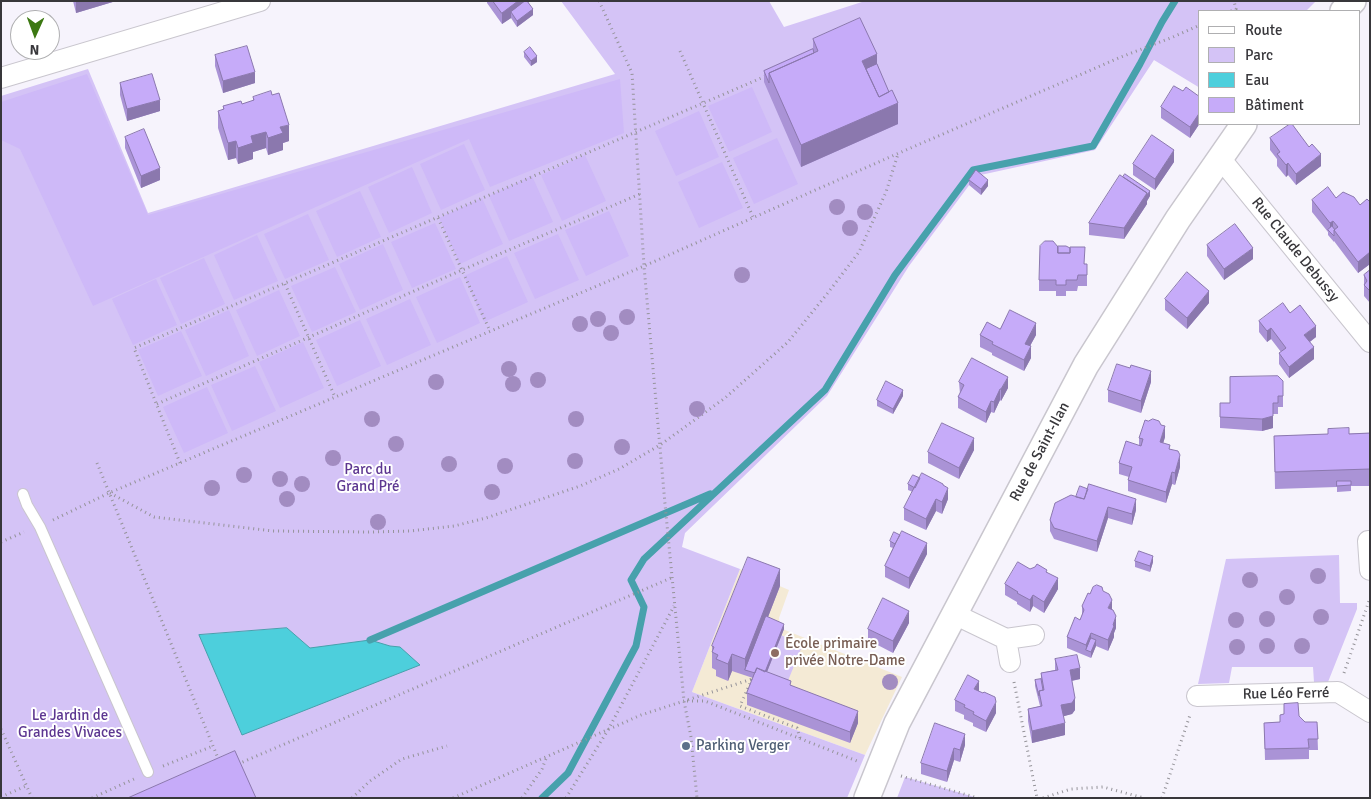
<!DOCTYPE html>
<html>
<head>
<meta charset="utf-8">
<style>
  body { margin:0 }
  #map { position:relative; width:1371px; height:799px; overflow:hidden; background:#f6f3fc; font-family:Signika,sans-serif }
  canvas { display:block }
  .frame { position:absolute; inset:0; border:2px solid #38373b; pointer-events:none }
  .legend { position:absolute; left:1198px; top:10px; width:162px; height:115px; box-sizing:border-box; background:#fff; border:1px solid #afafb1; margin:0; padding:6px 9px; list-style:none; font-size:15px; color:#38373b }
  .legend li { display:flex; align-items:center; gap:10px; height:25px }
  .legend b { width:25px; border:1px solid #afafb1 }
  .north { position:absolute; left:10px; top:10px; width:50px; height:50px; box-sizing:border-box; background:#fff; border:1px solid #afafb1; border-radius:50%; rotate:182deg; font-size:14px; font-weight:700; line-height:20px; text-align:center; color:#38373b }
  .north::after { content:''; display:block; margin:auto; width:18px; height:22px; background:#3c7812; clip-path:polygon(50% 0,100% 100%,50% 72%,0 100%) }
</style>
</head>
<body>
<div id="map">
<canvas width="1371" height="799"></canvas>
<div class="frame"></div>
<ul class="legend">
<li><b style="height:6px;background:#fff"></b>Route</li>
<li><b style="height:14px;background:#d4c3f6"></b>Parc</li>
<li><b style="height:14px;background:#4dcfdc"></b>Eau</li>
<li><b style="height:14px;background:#c6abf9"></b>Bâtiment</li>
</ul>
<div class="north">N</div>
</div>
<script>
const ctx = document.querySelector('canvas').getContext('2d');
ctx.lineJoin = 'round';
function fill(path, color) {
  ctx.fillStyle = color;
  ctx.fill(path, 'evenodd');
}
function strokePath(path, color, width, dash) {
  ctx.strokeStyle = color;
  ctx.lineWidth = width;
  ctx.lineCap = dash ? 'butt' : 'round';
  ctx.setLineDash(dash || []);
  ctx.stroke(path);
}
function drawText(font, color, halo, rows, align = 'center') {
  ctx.font = font + ' Signika,sans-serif';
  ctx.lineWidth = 4;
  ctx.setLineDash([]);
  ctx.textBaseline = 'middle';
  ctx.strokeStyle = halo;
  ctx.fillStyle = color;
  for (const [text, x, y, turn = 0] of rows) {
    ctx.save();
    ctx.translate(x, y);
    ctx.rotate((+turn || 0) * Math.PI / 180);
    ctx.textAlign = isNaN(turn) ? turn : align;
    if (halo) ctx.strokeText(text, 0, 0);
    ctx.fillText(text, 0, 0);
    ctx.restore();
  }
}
fill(new Path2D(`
  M740 569 789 590 779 618 780 628 902 677 865 755 692 692Z`), '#f4ead5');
fill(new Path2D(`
  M561 1H769L784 27 865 1H1316L1306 11H1200V88L1154 60 1095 150 976 176 909 266 827 396 685 533 682 547 740 569 692 692 865 755 847 798H1V96L88 69 148 213 615 74Z
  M1339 555 1340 603H1357V609L1328 682H1314L1313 667H1232L1229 683 1198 684 1226 559Z
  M778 634 803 644 785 688 760 678Z
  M905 777 978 798H897Z`), '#d4c3f6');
fill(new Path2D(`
  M87 74 148 215 620 79 624 133 490 187 469 139 93 306 20 149 1 140V102Z
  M752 87 772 132 729 152 708 106Z
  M699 111 719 157 676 176 655 131Z
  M777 138 798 184 754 204 733 158Z
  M464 144 485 190 441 210 420 164Z
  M585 155 606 201 562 221 541 175Z
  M722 162 743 208 699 228 678 182Z
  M412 167 432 213 389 233 368 187Z
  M532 176 553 222 509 241 489 196Z
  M360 191 381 237 337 257 316 211Z
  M482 198 503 244 460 264 439 218Z
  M609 211 629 256 586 276 565 230Z
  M308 214 329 260 285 279 264 234Z
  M435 223 456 269 412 288 391 242Z
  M558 234 579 280 535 299 514 253Z
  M257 235 278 281 234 300 214 255Z
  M383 244 403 290 360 310 339 264Z
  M507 256 528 302 484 322 464 276Z
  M204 258 225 304 181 324 160 278Z
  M335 267 356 312 312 332 291 286Z
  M460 277 480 323 437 343 416 297Z
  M156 279 177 325 133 345 112 299Z
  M279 290 300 336 257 356 236 310Z
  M410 299 431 345 387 365 366 319Z
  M229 310 249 356 206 376 185 330Z
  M360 320 381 366 337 386 316 340Z
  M181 331 202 376 158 396 138 350Z
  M303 342 324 388 280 408 259 362Z
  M255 366 276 411 232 431 211 385Z
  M207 387 228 433 184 453 163 407Z`), '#ceb9f8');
const water = new Path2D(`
  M287 628 310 648 370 640 390 646 400 647 420 665 242 735 199 635Z`);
fill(water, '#4dcfdc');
strokePath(water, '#47a1ac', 1);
strokePath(new Path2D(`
  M370 640 710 494
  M542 798 568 773 636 646 644 607 631 580 644 559 825 390 895 275 973 170 1093 146 1140 64 1162 22 1175 1`), '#47a1ac', 7);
const service = new Path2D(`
  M23 494 27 505 40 527 148 772`);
const minor = new Path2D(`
  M1 78 260 1
  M1220 158 1370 342
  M1370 541H1368L1370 570
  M954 614 1006 639 1034 635
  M1006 639 1010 662
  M1197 696 1338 692 1370 712`);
const tertiary = new Path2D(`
  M1343 11 1353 1
  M867 798 897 723 1086 365 1178 219 1244 124`);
strokePath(service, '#c9c6ce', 12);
strokePath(minor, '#c9c6ce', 22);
strokePath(tertiary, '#c9c6ce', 28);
strokePath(new Path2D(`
  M599 1 632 73 644 266 665 504 684 701 691 737 697 798
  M1231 11 1236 9 1234 1
  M680 51 753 217
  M438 218 490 331
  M285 284 335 397
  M157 404 462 270 640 194
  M97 463 220 763
  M180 463 134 348 766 76
  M110 493 154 517 273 531 369 532 410 531 454 526 486 518 580 486 619 469 660 445 725 398 788 342 827 294 859 252 886 192 898 154
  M53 520 109 493 644 266 899 153 1121 57 1173 37 1200 25
  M1 542 24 532
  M1344 673 1370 598
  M752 679 740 706 797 728 800 738
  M1014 682 1037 798
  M687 701H705L857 761
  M1 729 32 798
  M238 764 671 578
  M163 766 213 746
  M901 776 978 798
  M1 797 26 786
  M92 798 134 779
  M352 798 370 781 402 759 447 746
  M453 798 641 715 752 679
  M522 798 542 769 547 756
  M566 798 608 730 674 606
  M1043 798 1071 789 1103 787 1144 798
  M1162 798 1190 715`), '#959399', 3, [1, 4]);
strokePath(service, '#fff', 10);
strokePath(minor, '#fff', 20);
strokePath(tertiary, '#fff', 25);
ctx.fillStyle = '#a28cc1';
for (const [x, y] of [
  [837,207],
  [865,212],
  [850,228],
  [742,275],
  [627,317],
  [598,319],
  [580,324],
  [611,333],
  [509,369],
  [538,380],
  [436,382],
  [513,384],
  [697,409],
  [372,419],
  [576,419],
  [396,444],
  [622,447],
  [333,458],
  [575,461],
  [449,464],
  [505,466],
  [244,475],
  [280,479],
  [302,484],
  [212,488],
  [492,492],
  [287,499],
  [378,522],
  [1318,576],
  [1250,580],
  [1287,597],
  [1321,617],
  [1267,619],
  [1236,620],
  [1267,646],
  [1302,646],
  [1237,647],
  [890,682]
]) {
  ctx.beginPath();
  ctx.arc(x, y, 8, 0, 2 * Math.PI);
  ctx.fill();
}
fill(new Path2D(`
  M73 1H116L76 13Z
  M487 1H528L533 15 517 27 511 18 502 24 487 3Z
  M813 39 877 64 898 124 801 167 764 82V71L813 49Z
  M524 52 537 62 531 66 524 57Z
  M215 55 255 83 223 93 215 66Z
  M120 83 160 111 127 121 120 95Z
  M1183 91 1200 97V123L1190 138 1161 118V107Z
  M253 97 289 141 283 143V150L268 155 266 148 253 152V159L238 164 236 158 228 160 218 128V111L223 110V106L242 104 253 101Z
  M125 137 160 180 141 188 125 148Z
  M1270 138 1321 166 1296 185 1288 175 1286 177 1277 166V159L1270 150Z
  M1174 162 1155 190 1133 175V164Z
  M969 180 988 186 981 195 969 185Z
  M1150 196 1147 201V204L1124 239 1089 235V223Z
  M1336 198 1360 205 1370 202V264L1358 273 1334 241V242L1328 235V232L1312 212V200Z
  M1207 245 1253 259 1224 280 1207 256Z
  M1058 246 1085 264H1087V286H1078L1077 291H1066V296H1056V291H1039V280Z
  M1370 270V303L1364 296V275Z
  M1165 299 1209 303 1187 329 1165 310Z
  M1259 321 1316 337 1310 342 1314 359 1289 378 1279 364V353L1281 352 1271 339 1267 342 1259 332Z
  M1000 329 1036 335 1030 346 1031 358 1024 371 992 355V353L980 347V335Z
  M1283 381V407H1278V414H1273V428L1262 431 1220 428V403H1230Z
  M959 382 1008 388 1001 401 1000 400 994 413 991 412 986 423 958 408V397L960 394Z
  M1151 382 1141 413 1108 402V390Z
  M903 396 893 414 877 406V400Z
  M1370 433V486H1351V491L1337 492V487L1275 489 1274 436Z
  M1165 437 1163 443 1170 449 1180 467 1175 485 1172 484 1166 503 1128 491V480L1129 477 1119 474V463L1139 445V438Z
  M974 450 959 479 928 463V452Z
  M920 478 943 486 948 499 942 514 936 511 926 530 904 520V508L913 492 908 490V484Z
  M1088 489 1136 510 1132 525 1108 518 1097 552 1054 539 1050 531V520L1076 497Z
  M890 541 927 554 909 589 885 577V566L893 548 890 547Z
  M1135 561 1153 562 1150 572 1135 567Z
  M1030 569 1047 572 1058 589 1044 613 1033 606 1030 612 1017 604V602L1005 595V584Z
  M780 586 768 617 784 629 767 672 858 723 850 743 747 705V693L753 678 732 671 728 681 716 676V670L712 668V646Z
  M1082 606 1112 609 1116 628 1114 633V637L1108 651 1096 646 1091 658 1067 648V637L1080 620 1082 615Z
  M909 623 893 653 868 640V629Z
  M1055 659 1080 679 1072 681 1075 710 1072 714 1063 716 1065 735 1032 743 1028 721V709L1040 706 1035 686V680L1041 679V673L1055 670Z
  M979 691 996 713 986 732 973 726V723L964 719V715L955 711V700Z
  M1299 716 1305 722H1317L1318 750H1309V759L1265 760 1264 723 1280 722Z
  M959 733 965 745 960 762 954 760 947 782 921 774V763Z`), '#aa93d6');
fill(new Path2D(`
  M76 1H116L76 13Z
  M518 1H528V6L511 12V18L502 24V13Z
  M533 9V15L517 27V21Z
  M877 54V76L867 80 862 61Z
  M537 56V62L531 66V61Z
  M255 72V83L223 93V81Z
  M160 100V111L127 121V109Z
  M898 103V124L801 167V145Z
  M1200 112V123L1190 138V127Z
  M289 125V141L283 143V150L268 155V138L280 127Z
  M266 132V148L253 152V159L238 164V148L251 136Z
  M236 141V158L228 160V143Z
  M1174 150V162L1155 190V179Z
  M1321 154V166L1296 185V174Z
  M1288 163V175L1286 177V165Z
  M160 168V180L141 188V176Z
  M988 180V186L981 195V189Z
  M1150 191V196L1147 201V204L1124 239V228L1147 193Z
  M1333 221V232H1330V223Z
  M1253 248V259L1224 280V269Z
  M1370 252V264L1358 273V262Z
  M1209 291V303L1187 329V318Z
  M1036 323V335L1025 355V344Z
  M1316 326V337L1304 346V335Z
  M1271 328V339L1267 342V331Z
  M1031 346V358L1024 371V360Z
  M1314 347V359L1289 378V367Z
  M1151 371V382L1141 413V401Z
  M1008 377V388L1001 401V389Z
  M1000 389V400L994 413V402Z
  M903 390V396L893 414V409Z
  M991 401V412L986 423V412Z
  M1273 416V428L1262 431V419Z
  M1165 426V437L1160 454V442Z
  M974 438V450L959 479V468Z
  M1180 455V467L1175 485V473Z
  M1172 472V484L1166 503V492Z
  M948 488V499L942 514V502Z
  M936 499V511L926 530V519Z
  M1136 499V510L1132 525V514Z
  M1108 507V518L1097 552V541Z
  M927 543V554L909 589V578Z
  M1153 556V562L1150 572V566Z
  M780 569V586L747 671 745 670V659Z
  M1058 578V589L1044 613V602Z
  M1033 595V606L1030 612V600Z
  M1112 600V611L1108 608Z
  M909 611V623L893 653V641Z
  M1116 616V628L1114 633V637L1108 651V640Z
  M784 624V629L763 682V676Z
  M1091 633V644L1086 650V645Z
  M1096 640V646L1091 658V652Z
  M732 654V671L728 681V664Z
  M1080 668V679L1070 681V670Z
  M979 681V692L974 689Z
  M1075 698V710L1072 714 1061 717V705Z
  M996 702V713L986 732V721Z
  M858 711V723L850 743V732Z
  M1065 723V735L1032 743V731Z
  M965 734V745L960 762V750Z
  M954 748V760L947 782V771Z`), '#8b78ae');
const building = new Path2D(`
  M493 1H518L502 13Z
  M525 1H527L533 9 517 21 511 12Z
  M860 18 877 54 862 61 879 97 892 90 898 103 801 145 769 73 818 51 813 39Z
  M247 46 255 72 223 81 215 55Z
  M530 47 537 56 531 61 524 52Z
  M813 49 814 53 769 73V83L764 71Z
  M877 64 889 92 879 97 866 69Z
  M152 74 160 100 127 109 120 83Z
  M1174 86 1183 91 1186 87 1200 97V112L1190 127 1161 107Z
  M271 91 272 95 279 93 289 125 280 127 283 133 268 138 266 132 251 136 253 143 238 148 236 141 228 143 218 111 224 109 223 106 241 101 242 104 254 100 253 97Z
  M1290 124H1292L1309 147 1312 144 1321 154 1296 174 1288 163 1286 165 1277 154 1280 152 1270 138Z
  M144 129 160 168 141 176 125 137Z
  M1152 135 1174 150 1155 179 1133 164Z
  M976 170 988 180 981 189 969 180Z
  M1125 174 1150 191 1147 195V193L1123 177Z
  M1120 175 1147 193 1124 228 1089 223Z
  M1328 187 1336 198 1343 192 1354 197 1360 205 1367 199 1370 202V252L1358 262 1334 230 1338 227 1333 221 1330 223 1312 200Z
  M1235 224 1253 248 1224 269 1207 245Z
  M1332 226 1335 230H1334V236L1328 230Z
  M1045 241H1053L1058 247V253H1070V247H1085L1084 264H1087V275H1078L1077 280H1066V285H1056V280H1039L1040 246Z
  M1058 246H1066L1070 248V253H1058Z
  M1370 270V291L1364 285 1367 281 1364 275Z
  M1187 272 1209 291 1187 318 1165 299Z
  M1283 303 1290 313 1300 305 1316 326 1304 335 1314 347 1289 367 1279 353 1286 348 1271 328 1267 331 1259 321Z
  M1010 310 1036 323 1025 344 1031 346 1024 360 992 344 993 342 980 335 987 322 1000 329Z
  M972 358 1008 377 1001 389H1000L994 402 991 401 986 412 958 397 964 385 959 382Z
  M1117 364 1130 368 1131 365 1151 371 1141 401 1108 390Z
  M1278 376 1283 381V396H1278V403H1273V416L1262 419 1220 417V403H1230V377Z
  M886 381 903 390 893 409 877 400Z
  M1153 419 1159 421 1161 425 1165 426 1160 442 1170 445 1169 449 1178 451 1180 455 1175 473 1172 472 1166 492 1128 480 1132 467 1119 463 1126 441 1141 446 1143 439 1139 438 1145 420 1148 421Z
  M942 423 974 438 959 468 928 452Z
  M1349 428V434L1370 433V469L1275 472 1274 436 1328 434V429Z
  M922 473 943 484V485L948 488 942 502 936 499 926 519 904 508Z
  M913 475 920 478 915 488 908 484Z
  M1337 481H1351V485L1337 486Z
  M1089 484 1136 499 1132 514 1108 507 1097 541 1054 528 1050 520 1055 503 1071 495 1084 499Z
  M1080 486 1088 489 1084 499 1076 497Z
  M902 531 927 543 909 578 885 566Z
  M894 532 900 535 895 544 890 541Z
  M1139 551 1153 556 1150 566 1135 561Z
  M748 557 780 569 745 659 732 654 728 664 716 659 718 655 712 652 714 647 712 646Z
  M1018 562 1030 569 1035 567 1037 564 1047 570 1046 572 1058 578 1044 602 1033 595 1030 600 1017 593 1018 592 1005 584Z
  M1097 585 1102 587 1103 591 1109 594 1112 600 1108 608 1113 610 1116 616 1113 625 1114 626 1108 640 1091 633 1086 645 1067 637 1075 617 1080 620 1084 610 1082 606 1088 593 1090 594 1093 587Z
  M883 598 909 611 893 641 868 629Z
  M766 616 784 624 765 672 757 668 755 673 745 670Z
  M1091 638 1096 640 1091 652 1086 650Z
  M1077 655 1080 668 1070 670 1075 698 1072 703 1061 705 1065 723 1032 731 1028 709 1042 706 1039 691 1044 690 1041 673 1058 670 1055 659Z
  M757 668 791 681 790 685 858 711 850 732 747 693Z
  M968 675 979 681 974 689 983 693 984 692 995 697 996 702 986 721 973 714 974 712 964 707 965 705 955 700Z
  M1041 679 1043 690 1039 691V696L1035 680Z
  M1298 703 1299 716 1305 722H1317L1318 739H1308L1309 748 1265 749 1264 723 1280 722V715L1284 714V704Z
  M935 723 965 734 960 750 954 748 947 771 921 763Z
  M235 751 256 798H128Z`);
fill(building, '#c6abf9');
strokePath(building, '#8b78ae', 1);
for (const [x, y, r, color] of [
  [775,653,5,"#8d6e63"],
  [686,746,5,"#5c6f8a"]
]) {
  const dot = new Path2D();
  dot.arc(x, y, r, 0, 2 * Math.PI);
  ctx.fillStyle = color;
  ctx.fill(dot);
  strokePath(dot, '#fff', 2);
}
drawText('15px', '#38373b', '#fff', [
  ["Rue Claude Debussy",1295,250,51],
  ["Rue de Saint-Ilan",1040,452,-62],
  ["Rue Léo Ferré",1286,694,-1]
]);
drawText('15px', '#5d3791', '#fff', [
  ["Parc du",368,470],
  ["Grand Pré",368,487],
  ["Le Jardin de",70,716],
  ["Grandes Vivaces",70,733]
]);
drawText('15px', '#785e54', '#fff', [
  ["École primaire",785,644],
  ["privée Notre-Dame",785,661]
], 'left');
drawText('15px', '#4e5e75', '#fff', [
  ["Parking Verger",696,746]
], 'left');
</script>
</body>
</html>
